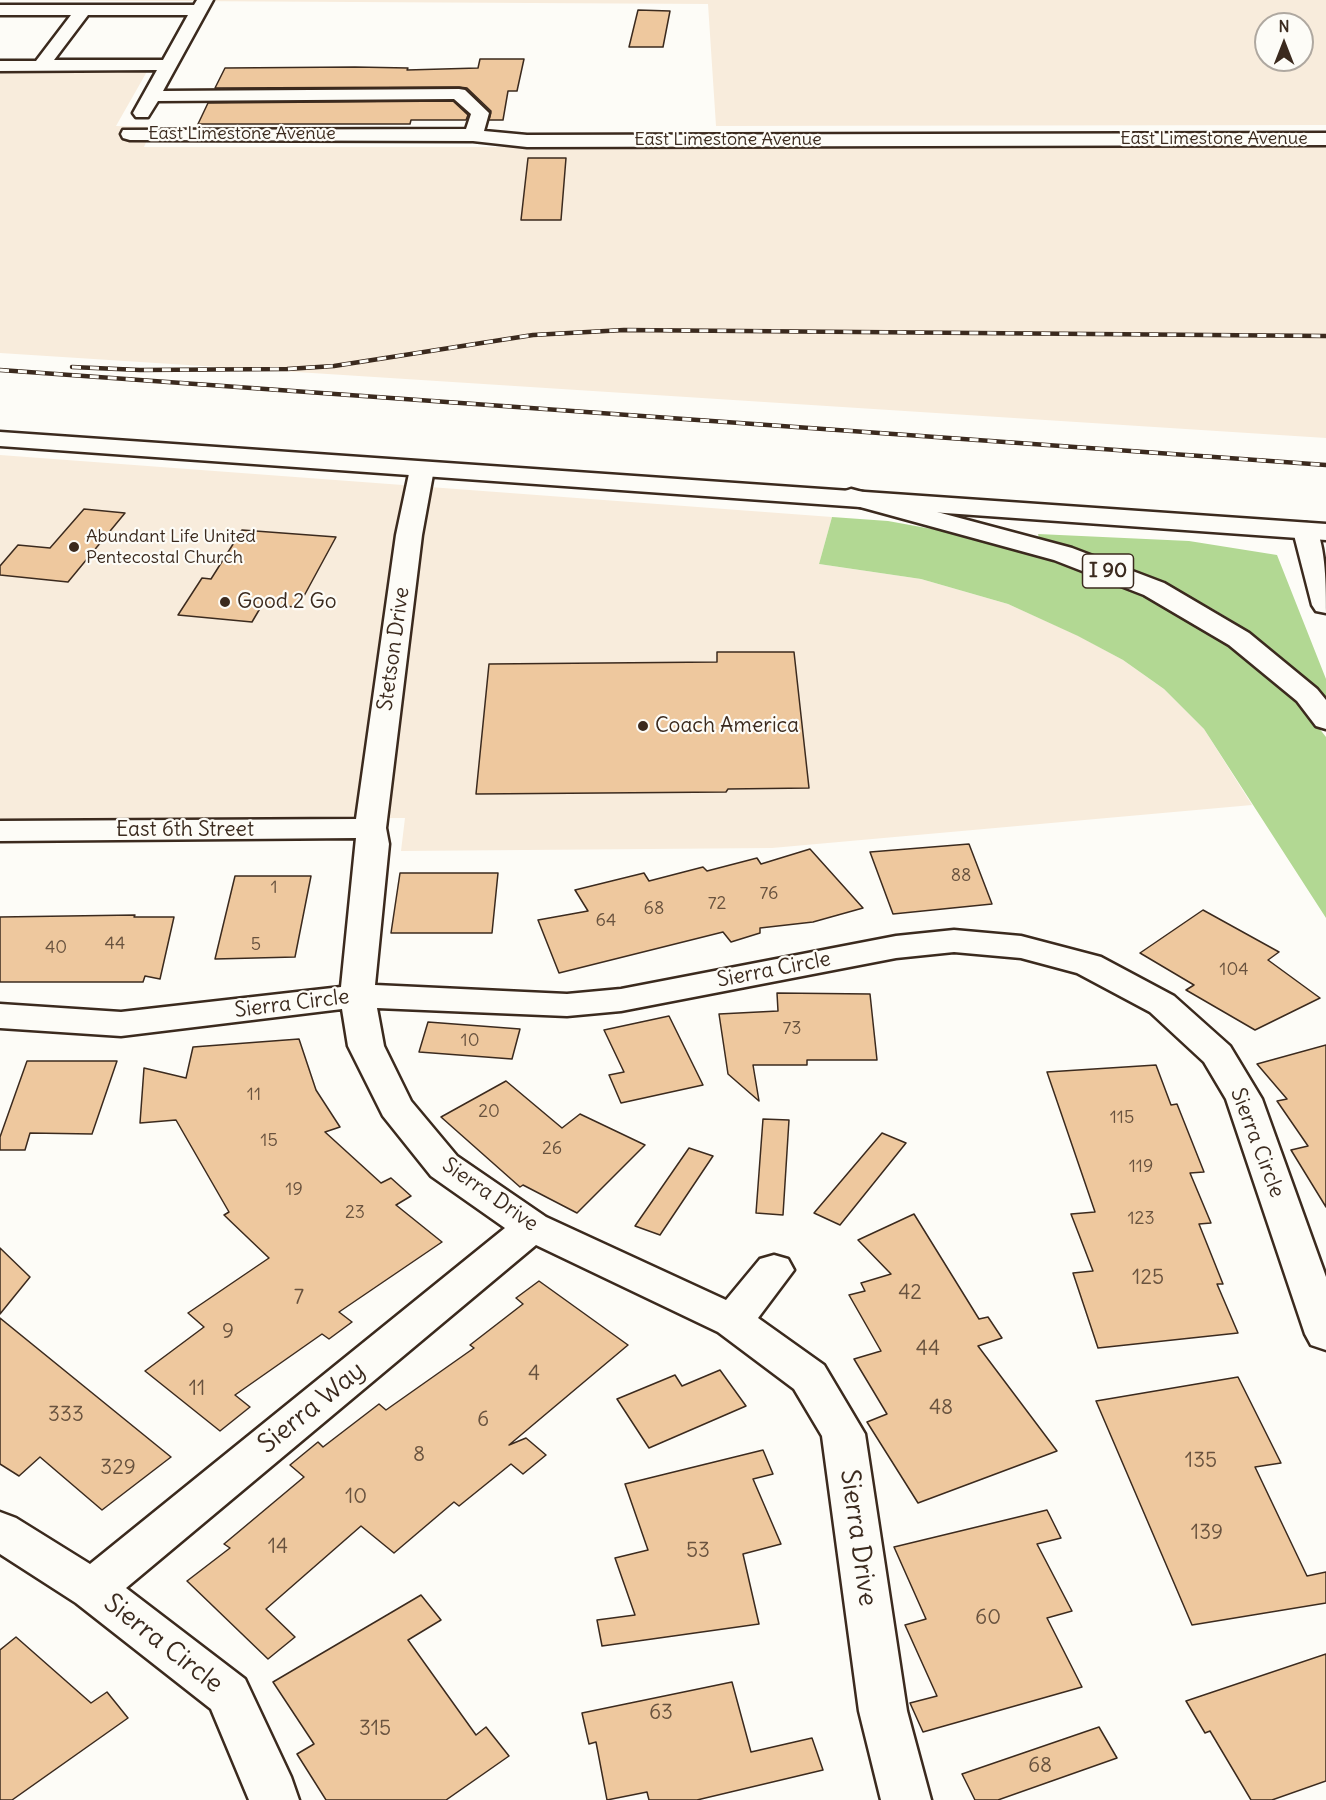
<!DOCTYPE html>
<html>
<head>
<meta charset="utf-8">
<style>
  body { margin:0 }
  #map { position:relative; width:1326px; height:1800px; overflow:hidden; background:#fdfcf7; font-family:Delius,sans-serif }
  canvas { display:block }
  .north { position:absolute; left:1254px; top:12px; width:60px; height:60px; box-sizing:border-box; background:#fdfcf7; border:2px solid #afa8a0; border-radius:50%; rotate:0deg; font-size:16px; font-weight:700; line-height:24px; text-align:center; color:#3b2a1e }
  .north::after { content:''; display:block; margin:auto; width:21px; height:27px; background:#3b2a1e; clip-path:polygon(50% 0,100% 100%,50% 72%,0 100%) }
</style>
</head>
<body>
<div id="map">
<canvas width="1326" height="1800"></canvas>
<div class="north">N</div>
</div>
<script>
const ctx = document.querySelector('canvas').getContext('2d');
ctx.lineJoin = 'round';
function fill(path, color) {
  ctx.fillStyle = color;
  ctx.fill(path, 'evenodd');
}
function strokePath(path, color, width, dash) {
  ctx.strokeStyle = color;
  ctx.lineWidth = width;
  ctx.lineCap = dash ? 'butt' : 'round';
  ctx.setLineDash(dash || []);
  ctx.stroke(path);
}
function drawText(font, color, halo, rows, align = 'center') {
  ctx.font = font + ' Delius,sans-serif';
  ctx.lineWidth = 4.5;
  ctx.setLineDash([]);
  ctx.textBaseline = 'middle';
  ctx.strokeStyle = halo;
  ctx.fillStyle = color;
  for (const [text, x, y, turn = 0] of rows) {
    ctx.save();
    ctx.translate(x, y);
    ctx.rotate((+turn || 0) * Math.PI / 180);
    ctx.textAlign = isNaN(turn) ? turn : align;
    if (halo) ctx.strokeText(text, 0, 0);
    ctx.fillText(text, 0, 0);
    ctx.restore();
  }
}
fill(new Path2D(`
  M0 0H1326V125L716 126 708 4ZM1266 24H1302V60H1266Z
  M0 68H149L116 126 153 127 144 147H1326V438L0 353Z
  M0 455 832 517 819 564 921 579 1008 604 1079 636 1123 660 1164 689 1204 729 1252 805 772 848 401 851 405 818 0 820Z`), '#f8ecdc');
fill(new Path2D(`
  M832 517 888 521 965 535 1053 560 1142 595 1228 643 1296 699 1326 737V918L1204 729 1164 689 1123 660 1078 636 1008 604 921 579 819 564Z
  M1038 534 1189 541 1277 555 1326 679V699C1302 676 1279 653 1251 633 1187 588 1112 562 1039 538Z`), '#b2d893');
const building = new Path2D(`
  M638 10 670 11 663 47H629Z
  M480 59H524L517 91H508L503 120H489L491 111 467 88 459 87 215 88 225 68 355 67 408 68 407 70 478 68Z
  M453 101 468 115 466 120H411L410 124H198L208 103Z
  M528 158H566L561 220H521Z
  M84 509 125 513 68 582 0 575V566L18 545 50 548Z
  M242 530 336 537 298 607 262 605 252 622 178 615 202 578 211 579Z
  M717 652H794L809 788 728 789 726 792 476 794 489 664 717 662Z
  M969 844 992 904 893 914 870 852Z
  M810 849 863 908 813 922 760 928V933L731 942 723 932 559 973 538 920 588 911 575 890 644 873 649 881 703 867 707 871 757 858 761 864Z
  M400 873H498L492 933H391Z
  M235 876H311L295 957 215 959Z
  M1203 910 1279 952 1268 960 1320 998 1255 1030 1186 990 1194 985 1140 953Z
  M135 915 134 917H174L160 979 145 976 143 982H0V917Z
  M777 993 870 994 877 1060H807V1065H753L759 1101 728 1074 719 1014 778 1011Z
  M669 1016 703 1085 621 1103 609 1075 624 1072 604 1030Z
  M428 1022 520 1029 512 1059 419 1052Z
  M299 1039 316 1090 340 1127 325 1132 381 1183 391 1178 411 1196 396 1205 442 1242 339 1312 352 1322 329 1339 322 1334 235 1395 250 1407 220 1431 145 1371 204 1327 188 1313 269 1258 224 1215 229 1212 176 1120 140 1123 144 1068 186 1078 193 1047Z
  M1326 1045V1207L1291 1150 1308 1146 1277 1101 1287 1099 1257 1064Z
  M27 1061H117L92 1134 30 1133 25 1150H0V1137Z
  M1156 1065 1171 1105 1177 1104 1204 1172 1190 1173 1211 1223 1199 1224 1223 1284H1217L1238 1333 1098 1348 1073 1273 1093 1271 1071 1214 1095 1212 1047 1072Z
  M506 1081 562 1128 580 1114 645 1145 577 1213 523 1185 520 1187 441 1117Z
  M763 1119 789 1120 783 1215 756 1213Z
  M882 1133 906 1143 840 1225 814 1213Z
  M689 1148 713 1156 660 1235 635 1226Z
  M914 1214 979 1319 988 1317 1002 1338 978 1346 1057 1451 918 1503 867 1422 887 1414 854 1359 881 1351 849 1295 865 1291 861 1283 891 1274 858 1240Z
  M0 1248 30 1277 0 1314Z
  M539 1281 628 1345 509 1445 526 1438 546 1455 523 1474 511 1464 459 1506 454 1502 394 1553 361 1526 266 1609 295 1637 268 1659 187 1581 230 1548 224 1544 304 1477 290 1465 318 1442 323 1447 379 1404 386 1410 474 1348 470 1345 523 1304 516 1298Z
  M0 1318 171 1457 102 1510 40 1457 19 1476 0 1464Z
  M720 1370 746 1406 649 1448 617 1399 675 1375 682 1386Z
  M1238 1377 1281 1463 1255 1467 1307 1576 1326 1572V1603L1192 1625 1096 1401Z
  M763 1450 773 1474 753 1479 781 1544 743 1554 759 1624 602 1646 597 1620 635 1615 615 1558 648 1550 625 1484Z
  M1047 1510 1061 1538 1037 1544 1072 1611 1047 1618 1082 1687 923 1732 910 1703 937 1696 905 1625 926 1619 894 1547Z
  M421 1595 441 1620 408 1640 476 1735 486 1727 509 1756 446 1800H326L297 1754 314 1744 273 1682Z
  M16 1637 91 1703 107 1692 128 1718 12 1800H0V1650Z
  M1326 1654V1781L1272 1800H1251L1210 1731 1205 1733 1186 1701Z
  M732 1682 751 1752 812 1738 823 1770 697 1800H649L647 1792 607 1800 596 1742 589 1744 582 1713Z
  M1099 1727 1117 1758 998 1800H975L962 1774Z`);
fill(building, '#eec89e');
strokePath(building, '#3b2a1e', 1.5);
const street = new Path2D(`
  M197 0H213L163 91 459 89 465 90 489 113 484 131 527 135 1326 133V145L527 147 473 141 130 140 123 138 121 134 123 130 466 129 471 114 454 99 158 101 148 117H136L133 113 157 70 0 71V61H36L71 15H0V5H194ZM88 15H188L163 60H54Z
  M422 462 431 464 434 469 422 535 386 828 389 844 375 985 567 994 621 989 896 936 954 930 1021 936 1101 957 1174 996 1230 1046 1262 1099 1326 1277V1350L1311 1345 1305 1334 1226 1099 1204 1062 1150 1012 1077 973 1021 958 954 952 896 958 621 1011 567 1016 377 1008 384 1046 411 1101 457 1156 546 1217 726 1300 760 1259 774 1255 788 1259 794 1270 758 1318 824 1365 865 1434 907 1711 931 1800H881L859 1711 822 1436 794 1389 718 1332 536 1245 126 1588 245 1679 291 1777 299 1800H249L211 1709 76 1603 0 1554V1512L16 1518 90 1564 505 1228 431 1176 383 1116 348 1046 342 1009 121 1036 0 1028V1004L121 1012 341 987 356 838 0 841V821L356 819 396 535 410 469 413 464Z`);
const primary = new Path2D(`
  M0 432 1326 524V540L0 446Z`);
const highway = new Path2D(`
  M851 489 1072 548 1164 583 1249 633 1317 689 1326 700V729L1316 726 1297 701 1229 645 1144 595 1054 560 842 502 838 497 842 492Z
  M1306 523 1315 525C1326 549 1326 586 1326 613L1316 611 1312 605 1293 531 1297 525Z`);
strokePath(street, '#3b2a1e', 5);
strokePath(primary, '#3b2a1e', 5);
strokePath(highway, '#3b2a1e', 5);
fill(street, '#fdfcf7');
fill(primary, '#fdfcf7');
fill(highway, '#fdfcf7');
const rail = new Path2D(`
  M72 367 140 370 287 369 334 366 533 335 624 330 1326 336
  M0 370 1326 465`);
strokePath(rail, '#3b2a1e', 4.5);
strokePath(rail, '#fdfcf7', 3, [9]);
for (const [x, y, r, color] of [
  [74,547,6,"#3b2a1e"],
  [225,602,6,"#3b2a1e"],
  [643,726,6,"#3b2a1e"]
]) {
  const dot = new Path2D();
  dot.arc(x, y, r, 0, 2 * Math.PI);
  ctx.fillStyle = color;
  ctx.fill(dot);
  strokePath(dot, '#fdfcf7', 2);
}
drawText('18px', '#3b2a1e', '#fdfcf7', [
  ["East Limestone Avenue",242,134],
  ["East Limestone Avenue",1214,139],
  ["East Limestone Avenue",728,140]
]);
drawText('18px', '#3b2a1e', '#fdfcf7', [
  ["Abundant Life United",86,537],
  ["Pentecostal Church",86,558]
], 'left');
drawText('18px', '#68523e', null, [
  ["88",961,876],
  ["1",274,888],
  ["76",769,894],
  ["72",717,904],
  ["68",654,909],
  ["64",606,921],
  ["44",115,944],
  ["5",256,945],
  ["40",56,948],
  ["104",1234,970],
  ["73",792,1029],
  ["10",470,1041],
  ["11",254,1095],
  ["20",489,1112],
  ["115",1122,1118],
  ["15",269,1141],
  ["26",552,1149],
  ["119",1141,1167],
  ["19",294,1190],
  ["23",355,1213],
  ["123",1141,1219]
]);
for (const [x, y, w] of [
  [1108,571,51]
]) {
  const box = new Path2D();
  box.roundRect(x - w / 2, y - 17, w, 34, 4.5);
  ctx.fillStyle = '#fdfcf7';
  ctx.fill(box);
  strokePath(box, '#3b2a1e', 1.5);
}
drawText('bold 20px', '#3b2a1e', null, [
  ["I 90",1108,571]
]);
drawText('21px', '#3b2a1e', '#fdfcf7', [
  ["Good 2 Go",237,602],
  ["Coach America",655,726]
], 'left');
drawText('21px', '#3b2a1e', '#fdfcf7', [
  ["Stetson Drive",394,649,-82],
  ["East 6th Street",185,830],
  ["Sierra Circle",774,970,-11],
  ["Sierra Circle",292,1004,-7],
  ["Sierra Circle",1257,1143,69],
  ["Sierra Drive",490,1195,35]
]);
drawText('21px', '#68523e', null, [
  ["125",1148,1278],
  ["42",910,1293],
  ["7",299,1298],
  ["9",228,1332],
  ["44",928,1349],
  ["4",534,1374],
  ["11",197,1389],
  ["48",941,1408],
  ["333",66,1415],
  ["6",483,1420],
  ["8",419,1455],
  ["135",1201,1461],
  ["329",118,1468],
  ["10",356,1497],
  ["139",1207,1533],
  ["14",278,1547],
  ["53",698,1551],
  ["60",988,1618],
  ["63",661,1713],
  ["315",375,1729],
  ["68",1040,1766]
]);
drawText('26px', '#3b2a1e', '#fdfcf7', [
  ["Sierra Way",312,1408,-39],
  ["Sierra Drive",858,1538,82],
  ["Sierra Circle",163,1644,38]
]);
</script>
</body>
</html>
